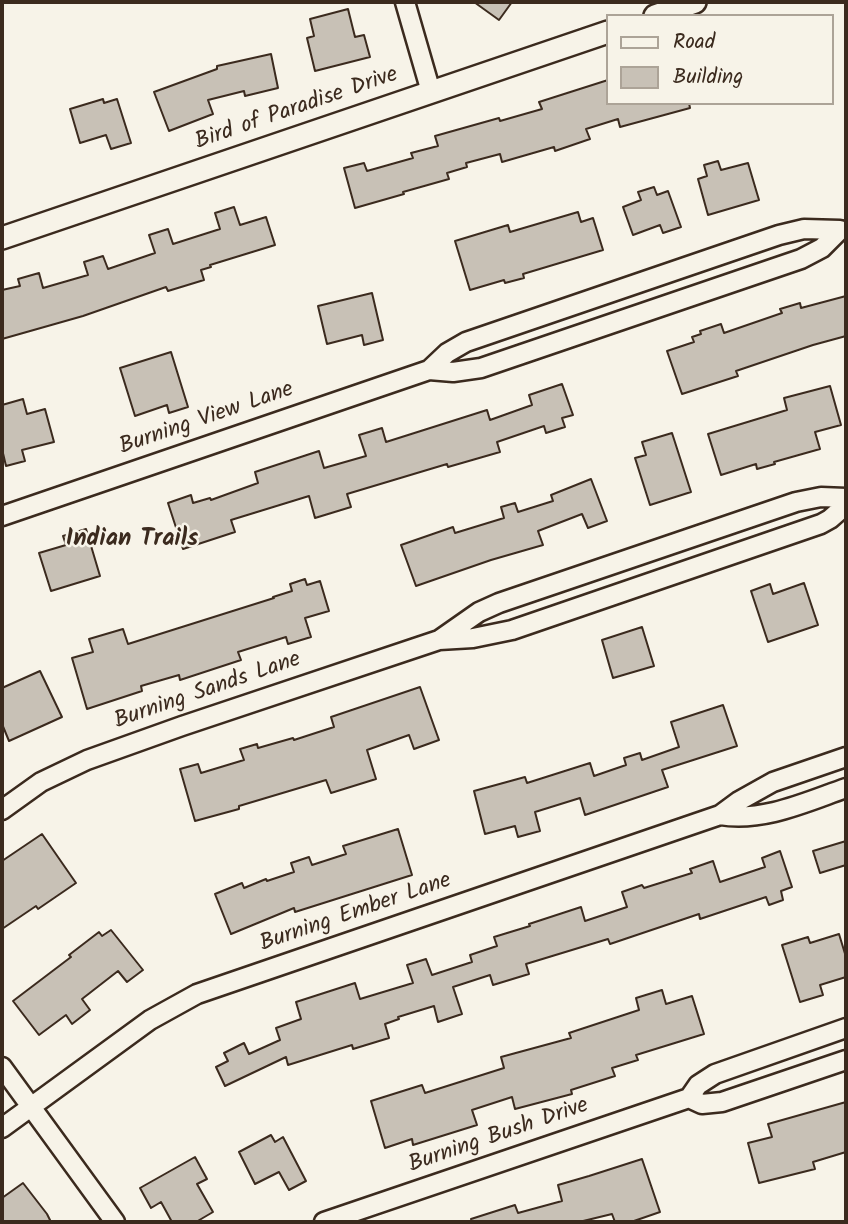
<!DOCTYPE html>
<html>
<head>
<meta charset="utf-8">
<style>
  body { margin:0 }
  #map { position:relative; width:848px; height:1224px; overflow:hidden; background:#f7f3e8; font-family:Kalam,sans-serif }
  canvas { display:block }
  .frame { position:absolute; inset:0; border:4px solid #3b2a1e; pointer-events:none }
  .legend { position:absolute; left:606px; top:14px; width:228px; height:91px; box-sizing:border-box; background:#f7f3e8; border:2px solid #aca397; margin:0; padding:9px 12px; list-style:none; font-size:21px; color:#3b2a1e }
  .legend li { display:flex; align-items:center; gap:14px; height:35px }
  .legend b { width:35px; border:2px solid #aca397 }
</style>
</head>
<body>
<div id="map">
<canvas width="848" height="1224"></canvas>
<div class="frame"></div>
<ul class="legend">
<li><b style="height:9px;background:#f7f3e8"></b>Road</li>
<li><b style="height:19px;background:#c8c1b6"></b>Building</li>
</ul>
</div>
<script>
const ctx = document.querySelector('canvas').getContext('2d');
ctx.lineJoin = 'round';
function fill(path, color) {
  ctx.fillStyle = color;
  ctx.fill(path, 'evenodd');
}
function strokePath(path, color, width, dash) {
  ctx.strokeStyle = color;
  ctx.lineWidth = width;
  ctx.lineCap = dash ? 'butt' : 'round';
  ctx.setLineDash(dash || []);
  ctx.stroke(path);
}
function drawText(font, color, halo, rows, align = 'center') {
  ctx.font = font + ' Kalam,sans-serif';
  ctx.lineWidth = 5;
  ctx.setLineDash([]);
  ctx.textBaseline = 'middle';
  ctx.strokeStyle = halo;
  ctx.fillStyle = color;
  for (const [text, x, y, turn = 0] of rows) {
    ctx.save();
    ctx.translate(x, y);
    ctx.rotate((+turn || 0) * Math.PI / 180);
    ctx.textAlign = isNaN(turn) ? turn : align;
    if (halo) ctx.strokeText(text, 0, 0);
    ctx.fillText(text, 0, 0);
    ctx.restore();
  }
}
const building = new Path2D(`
  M474 2H512L499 20Z
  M348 9 355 37 364 35 370 57 315 71 307 38 314 36 310 19Z
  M271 54 278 88 245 96 244 91 208 100 213 114 169 131 154 92 217 69V66Z
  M608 80V103H689L690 108 620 127 618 119 586 129 590 139 555 151 554 147 502 162 500 154 466 163 467 167 447 173 449 179 403 192 404 194 355 208 344 168 364 163 367 171 413 158 411 153 438 146 435 136 499 118 500 121 542 109 539 102Z
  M103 99 104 103 117 99 131 143 111 149 106 135 80 143 70 109Z
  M718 161 721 170 748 163 759 200 708 215 698 179 707 176 704 165Z
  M654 187 657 195 668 191 681 227 663 233 660 225 633 235 623 207 641 200 638 192Z
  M234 207 240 225 266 217 275 245 210 265 211 267 201 270 204 280 168 291 166 287 83 316 2 339V290L20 286 18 279 39 273 43 288 88 275 84 262 103 256 108 269 155 253 149 235 168 229 173 244 220 229 215 213Z
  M578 212 581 222 593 218 603 250 523 274 524 278 505 283 504 280 470 290 455 241 508 225 510 232Z
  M372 293 383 340 364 345 362 335 327 344 318 306Z
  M846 296V336L813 345 736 371 738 376 682 394 667 351 694 342 692 337 701 334 700 331 721 324 724 333 782 313 780 309 800 303 801 308Z
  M171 352 188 407 169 413 167 405 135 416 120 368Z
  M562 384 573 415 562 418 565 427 546 433 544 426 497 442 500 452 448 467 447 464 347 494 351 507 315 518 309 496 231 520 235 532 183 549 168 503 191 495 193 503 210 498 211 500 258 483 255 472 319 451 324 468 366 456 359 435 382 428 386 442 487 410 490 420 532 405 529 395Z
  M830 386 841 425 815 432 820 449 774 462 775 464 757 469 756 464 721 475 708 434 787 410 784 398Z
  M23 399 27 414 45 409 54 442 22 450 25 461 6 466 2 449V405Z
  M672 433 691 492 650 505 635 458 646 455 642 442Z
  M591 479 607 521 588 528 582 514 538 531 543 545 491 560 416 586 401 545 453 527 455 533 504 518 501 507 515 503 518 512 553 501 551 495Z
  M86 529 100 576 51 591 39 553 66 545 63 536Z
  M305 579 307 585 320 581 329 611 305 618 311 637 288 644 286 637 238 652 241 660 180 680 179 675 141 686 142 691 87 709 72 658 93 652 89 639 123 629 128 644 274 598 273 597 292 591 290 584Z
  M804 583 818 625 768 642 751 591 770 584 773 594Z
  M642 627 654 666 613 678 602 640Z
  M40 671 62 717 9 741 2 724V688Z
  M420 687 439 740 414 749 409 735 367 750 376 779 331 793 326 780 239 806V809L195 821 180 769 198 764 201 773 244 760 240 749 257 744 258 748 293 738 294 740 334 727 331 717Z
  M723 705 737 746 662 770 668 787 585 815 580 798 535 812 540 831 518 837 515 826 485 834 474 791 525 777 527 783 590 763 594 776 626 765 624 758 640 753 642 760 679 747 671 722Z
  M398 829 412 875 295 912 294 908 231 934 215 894 242 883 244 888 266 879 267 881 294 872 291 863 309 857 312 865 346 854 343 846Z
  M42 834 76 883 38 909 36 906 2 929V861Z
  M846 841V865L820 873 813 851Z
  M780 851 792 887 781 891 783 900 769 905 766 897 700 919 699 914 610 944 608 939 526 964 529 974 493 985 490 975 453 987 462 1014 438 1022 434 1006 398 1017 399 1019 385 1024 389 1038 353 1049 352 1045 288 1065 286 1057 225 1086 216 1067 228 1061 224 1053 244 1043 249 1054 280 1040 276 1028 301 1019 296 1002 355 983 360 999 413 983 407 965 426 959 432 975 472 962 470 955 497 946 494 937 530 926 529 924 581 907 585 921 627 907 622 892 642 885 644 888 692 873 690 869 713 861 720 882 765 867 762 858Z
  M111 930 143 970 127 982 118 971 82 999 90 1010 72 1024 66 1015 39 1035 13 1001 71 957 69 955 99 932 102 936Z
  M839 934 846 957V977L820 985 823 995 800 1002 782 945 808 937 810 943Z
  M662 990 666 1004 692 996 704 1034 636 1055 638 1060 612 1068 615 1076 571 1090 572 1094 515 1109 512 1097 472 1110 477 1125 413 1145 412 1139 385 1148 371 1101 422 1085 425 1093 504 1068 501 1057 571 1038 569 1033 639 1010 636 998Z
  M846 1102V1152L813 1162 815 1169 759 1183 748 1143 772 1137 768 1124Z
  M271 1135 275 1142 283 1137 306 1181 289 1190 279 1172 255 1184 239 1152Z
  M195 1157 207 1179 197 1184 213 1212 196 1222H172L161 1202 151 1208 140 1188Z
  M642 1159 660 1212 631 1222H615L612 1214 579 1222H472L471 1219 515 1205 518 1213 562 1201 558 1185 589 1176Z
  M23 1183 47 1214 51 1222H2V1198Z`);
fill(building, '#c8c1b6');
strokePath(building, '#3b2a1e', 2);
const minor = new Path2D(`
  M405 2 431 92
  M2 516 429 370 453 372 481 368 801 259 822 248 840 230 804 229 779 235 466 342 447 353 429 370
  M439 640 479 612 499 603 796 502 821 497 846 498
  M846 757 773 782 739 801 720 815C764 822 806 802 846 788
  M2 810 41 782 87 760 182 726 439 640 473 638 512 630 821 524 830 519 846 505
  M2 1067 115 1222
  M689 1098 702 1104 722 1102 846 1060
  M2 1128 150 1020 197 994 720 815
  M324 1222 689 1098 698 1085 715 1074 846 1028`);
const tertiary = new Path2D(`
  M655 16 695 2
  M2 238 608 32`);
strokePath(minor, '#3b2a1e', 23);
strokePath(tertiary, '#3b2a1e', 26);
strokePath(minor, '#f7f3e8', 18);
strokePath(tertiary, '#f7f3e8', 21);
drawText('23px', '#3b2a1e', '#f7f3e8', [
  ["Bird of Paradise Drive",297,110,-19],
  ["Burning View Lane",207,420,-19],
  ["Burning Sands Lane",208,692,-19],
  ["Burning Ember Lane",356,914,-19],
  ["Burning Bush Drive",499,1137,-19]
]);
drawText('bold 24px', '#3b2a1e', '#f7f3e8', [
  ["Indian Trails",132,541]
]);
</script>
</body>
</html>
